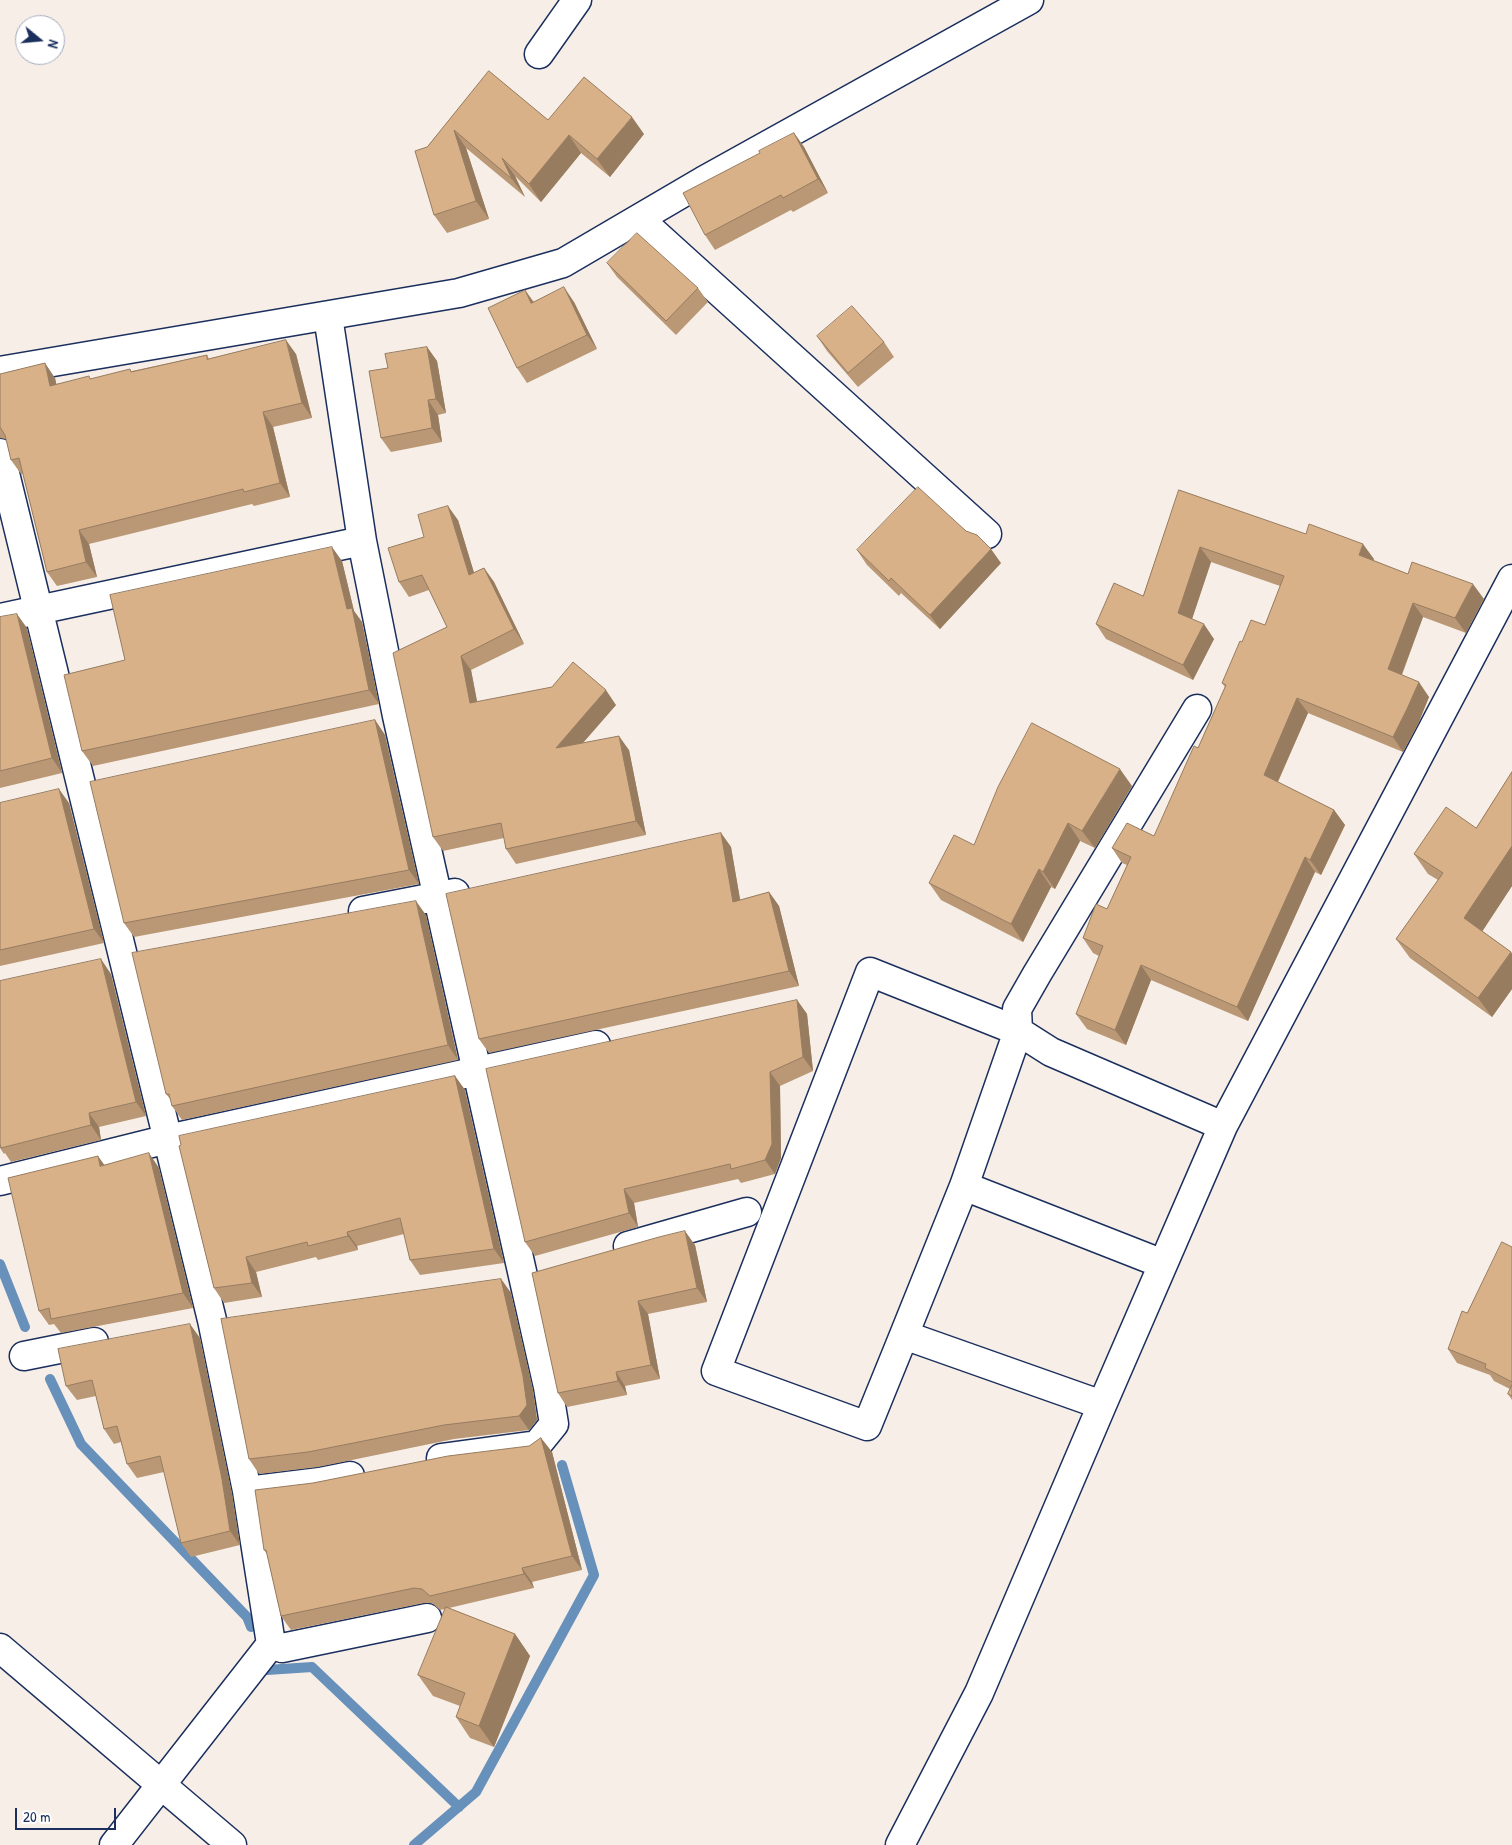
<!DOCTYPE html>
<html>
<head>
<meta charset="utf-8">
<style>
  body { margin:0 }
  #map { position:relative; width:1512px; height:1845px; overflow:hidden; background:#f7efe7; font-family:"Patrick Hand",sans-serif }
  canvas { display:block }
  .north { position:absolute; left:15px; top:15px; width:50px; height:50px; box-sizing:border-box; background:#fff; border:1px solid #a4acbf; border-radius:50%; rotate:107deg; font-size:14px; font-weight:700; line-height:20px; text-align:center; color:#1b2f5e }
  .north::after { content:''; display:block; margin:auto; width:18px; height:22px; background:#1b2f5e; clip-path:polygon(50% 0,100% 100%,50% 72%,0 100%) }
  .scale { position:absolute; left:15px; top:1808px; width:101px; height:22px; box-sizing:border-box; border:2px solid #1b2f5e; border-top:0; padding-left:6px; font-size:15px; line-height:18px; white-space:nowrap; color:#1b2f5e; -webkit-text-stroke:4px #fff; paint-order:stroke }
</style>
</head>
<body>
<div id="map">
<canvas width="1512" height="1845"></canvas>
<div class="north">N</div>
<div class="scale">20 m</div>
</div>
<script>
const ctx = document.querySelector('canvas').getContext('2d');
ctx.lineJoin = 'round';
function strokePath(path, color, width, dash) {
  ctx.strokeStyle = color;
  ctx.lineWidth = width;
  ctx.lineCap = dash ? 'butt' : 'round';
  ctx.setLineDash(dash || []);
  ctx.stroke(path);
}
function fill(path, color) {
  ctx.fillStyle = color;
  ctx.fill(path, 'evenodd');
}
strokePath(new Path2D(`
  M0 1264 25 1327
  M50 1379 81 1444 247 1617 251 1627
  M267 1670 312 1667 459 1807
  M414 1845 476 1792 594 1575 562 1465`), '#6790bb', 10);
const minor = new Path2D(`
  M539 54 577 0
  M639 219 987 534
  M328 316 362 541 397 716 548 1387 554 1424 537 1445 441 1458
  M0 371 459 293 563 263 703 181 1029 0
  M0 453 212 1320 247 1491 271 1644 282 1648 427 1618
  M0 618 362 541
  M1197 709 1037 974 1017 1009 1018 1031 1051 1052 1223 1126
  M363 911 455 893
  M0 1181 168 1139 596 1045
  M964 1186 1163 1264
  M628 1246 747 1212
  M904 1335 964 1186 1018 1031 870 972 716 1371 867 1426 904 1335 1102 1405
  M24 1356 94 1342
  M247 1491 320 1482 350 1476
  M0 1648 232 1845
  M114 1845 271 1644
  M900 1845 979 1693 1102 1405 1223 1126 1512 579`);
strokePath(minor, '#1b2f5e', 31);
strokePath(minor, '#fff', 28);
fill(new Path2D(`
  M489 71 548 120 644 134 610 177 581 153 541 202 515 176 525 197 466 148 489 219 447 233 434 215 427 147Z
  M794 133 804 147 828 193 793 212 791 210 715 250 705 235 760 153Z
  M607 263 698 288 708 302 676 335 617 277Z
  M525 290 534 302H574L597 349 527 383 517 368Z
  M817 336 884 342 894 357 858 387 827 351Z
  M427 347 437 361 446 413 438 415 442 442 391 452 381 438 388 368Z
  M296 354 312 418 273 427 290 497 254 506 252 504 89 544 97 577 57 586 47 572 23 474H21L11 460 6 439 0 438V374L55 378 56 384 91 379 132 371 207 355 209 359Z
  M1179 490 1374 559 1373 560 1408 574 1484 599 1466 633 1423 617 1402 675 1429 697 1418 724 1403 752 1308 713 1278 782 1334 810 1345 825 1321 875 1315 872 1248 1021 1151 980 1126 1045 1087 1029 1076 1014 1099 956 1093 953 1083 938 1107 909 1127 865 1122 863 1112 848 1154 836 1198 748 1225 687 1222 683 1242 642 1265 625 1280 586 1211 562 1192 619 1214 639 1193 680 1106 639 1096 624 1143 596Z
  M458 520 474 573 484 568 494 582 524 644 471 670 477 701 616 705 583 743 629 750 646 835 516 864 506 849 504 838 443 851 433 837 447 627 429 590 409 597 399 582 424 537Z
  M857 550 1001 563 940 629 901 593 899 596 867 565Z
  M342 561 354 611 362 622 379 704 93 766 82 751 125 660Z
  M0 617 27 628 62 773 0 788Z
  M375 720 385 735 419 884 134 937 124 923Z
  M1512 772V886L1482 931 1511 952 1512 954V989L1492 1017 1410 958 1396 939 1438 880 1428 874 1414 854 1476 828Z
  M1132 786 1095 848 1080 841 1055 889 1051 887 1023 942 941 900 929 883 974 845Z
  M0 803H69L104 943 0 966Z
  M721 833 731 847 740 900 769 892 779 906 799 986 489 1053 479 1039Z
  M426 915 458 1060 182 1120 172 1106 171 1100 166 1094Z
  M111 974 146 1116 99 1127 101 1140 11 1162 5 1153 4 1154 0 1148V981Z
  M797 1000 807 1014 813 1071 780 1086 781 1158 775 1174 741 1183 738 1179 634 1203 638 1227 535 1256 525 1242Z
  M455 1076 465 1090 504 1263 420 1275 410 1260 404 1234 357 1246 358 1250 318 1260 316 1257 256 1272 262 1297 224 1303 214 1288 179 1146Z
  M104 1165 159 1168 193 1308 61 1333 54 1324 49 1325 39 1311Z
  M695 1245 707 1302 648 1314 660 1379 625 1386 627 1395 567 1407 558 1393 532 1273Z
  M1512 1247V1400L1508 1394 1510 1389 1494 1381 1490 1375 1457 1363 1448 1349 1467 1313Z
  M501 1279 511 1293 533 1390 537 1420 529 1430 454 1439 318 1467 259 1474 249 1459Z
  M200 1338 232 1494 240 1545 191 1557 181 1543 164 1472 137 1478 127 1464 121 1442 114 1444 104 1429 96 1396 77 1400 66 1386Z
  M541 1438 552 1452 582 1570 532 1582 534 1588 449 1608 515 1634 530 1656 494 1747 470 1738 456 1717 460 1706 433 1696 418 1675 445 1609 440 1610 432 1603H424L291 1630 281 1616 267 1554 264 1550 313 1483 529 1446Z`), '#ba9876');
fill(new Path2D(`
  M632 117 644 134 610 177 597 159Z
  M454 130 466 148 489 219 476 201Z
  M794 133 804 147 828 193 818 179Z
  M569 135 581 153 541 202 529 184Z
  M502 158 515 176 525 197 512 179Z
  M564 287 574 302 597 349 587 335Z
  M525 290 535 305 531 303Z
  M286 340 296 354 312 418 302 403Z
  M427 347 437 361 446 413 436 399Z
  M45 363 55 378 60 400 50 386Z
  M428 400 438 415 442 442 432 428Z
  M263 412 273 427 290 497 280 483Z
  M448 506 458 520 479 589 469 575Z
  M79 530 89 544 97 577 86 562Z
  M1363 544 1374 559 1370 570 1359 555Z
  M332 547 342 561 354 611 362 622 379 704 369 690 347 609Z
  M1200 547 1211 562 1189 628 1178 613Z
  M991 549 1001 563 940 629 930 615Z
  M484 568 494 582 524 644 514 629Z
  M1473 584 1484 599 1466 633 1455 618Z
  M1413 603 1423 617 1398 684 1388 669Z
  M17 614 27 628 62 773 52 758Z
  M1204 624 1214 639 1193 680 1183 665Z
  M461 656 471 670 480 717 470 703Z
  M1419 682 1429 697 1418 724 1403 752 1393 737Z
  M606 690 616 705 566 762 556 748Z
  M1297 698 1308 713 1274 790 1264 775Z
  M375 720 385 735 419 884 409 870Z
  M619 736 629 750 646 835 636 821Z
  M1120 769 1132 786 1095 848 1082 831Z
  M59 789 69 803 104 943 94 929Z
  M1334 810 1345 825 1321 875 1310 860Z
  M1068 823 1080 841 1055 889 1043 872Z
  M721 833 731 847 743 916 733 902Z
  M1512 846V886L1478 938 1464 918Z
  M1305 857 1315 872 1248 1021 1237 1007Z
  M1039 869 1051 887 1023 942 1011 924Z
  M769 892 779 906 799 986 789 971Z
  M416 901 426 915 458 1060 448 1045Z
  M1511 952 1512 954V989L1492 1017 1478 998Z
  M101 959 111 974 146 1116 136 1102Z
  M1141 965 1151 980 1126 1045 1115 1030Z
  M797 1000 807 1014 813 1071 803 1057Z
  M770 1072 780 1086 781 1158 775 1174 765 1160Z
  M455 1076 465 1090 504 1263 494 1249Z
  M89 1113 99 1127 101 1140 91 1125Z
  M149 1153 159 1168 193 1308 183 1293Z
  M98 1156 108 1170 100 1166Z
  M624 1189 634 1203 638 1227 629 1213Z
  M685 1231 695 1245 707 1302 697 1288Z
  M347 1232 357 1246 358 1250 348 1236Z
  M246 1257 256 1272 262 1297 252 1283Z
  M501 1279 511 1293 533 1390 537 1420 529 1430 519 1416Z
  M638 1301 648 1314 660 1379 651 1365Z
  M190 1324 200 1338 232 1494 240 1545 230 1531Z
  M616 1372 625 1386 627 1395 618 1381Z
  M541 1438 552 1452 582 1570 572 1556Z
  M522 1568 532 1582 534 1588 524 1574Z
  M515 1634 530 1656 494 1747 479 1726Z`), '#977c60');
const building = new Path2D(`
  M489 71 548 120 584 77 632 117 597 159 569 135 529 184 502 158 512 179 454 130 476 201 434 215 415 151 427 147Z
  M794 133 818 179 783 198 781 195 705 235 683 193 760 153 759 151Z
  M637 233 698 288 666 321 607 263Z
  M564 287 587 335 517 368 488 308 525 290 531 303Z
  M852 306 884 342 848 373 817 336Z
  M286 340 302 403 263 412 280 483 244 492 243 489 79 530 86 562 47 572 19 458 11 460 5 435 0 427V374L45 363 50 386 89 376 90 379 130 369 131 372 207 355V359Z
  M427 347 436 399 428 400 432 428 381 438 369 371 388 368 385 354Z
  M918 487 966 531 977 535 991 549 930 615 891 578 889 581 857 550Z
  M1179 490 1306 534 1309 524 1363 544 1359 555 1408 574 1412 562 1473 584 1455 618 1413 603 1388 669 1419 682 1407 709 1393 737 1297 698 1264 775 1334 810 1310 860 1305 857 1237 1007 1141 965 1115 1030 1076 1014 1103 946 1083 938 1096 904 1107 909 1131 857 1112 848 1127 823 1154 836 1194 746 1198 748 1226 685 1222 683 1240 641 1242 642 1251 620 1265 625 1284 576 1200 547 1178 613 1204 624 1183 665 1096 624 1114 583 1143 596Z
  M448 506 469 575 484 568 514 629 461 656 470 703 552 687 573 662 606 690 556 748 619 736 636 821 506 849 501 823 433 837 393 653 447 627 422 575 399 582 388 548 424 537 418 515Z
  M332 547 347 609 352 608 369 690 82 751 64 675 125 660 110 595Z
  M17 614 52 758 0 771V617Z
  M375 720 409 870 124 923 90 782Z
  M1032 723 1120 769 1082 831 1068 823 1043 872 1039 869 1011 924 929 883 954 835 974 845 998 787Z
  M1512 772V846L1464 918 1511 952 1478 998 1396 939 1443 873 1414 854 1446 807 1476 828Z
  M59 789 94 929 0 950V803Z
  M721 833 733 902 769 892 789 971 479 1039 446 894Z
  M416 901 448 1045 172 1106 169 1094H166L132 953Z
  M101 959 136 1102 89 1113 91 1125 1 1148 0 1144V981Z
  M797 1000 803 1057 770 1072 772 1144 765 1160 731 1169 730 1164 624 1189 629 1213 525 1242 486 1069Z
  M455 1076 494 1249 410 1260 400 1218 347 1232 348 1236 308 1246 307 1242 246 1257 252 1283 214 1288 179 1146 181 1145 179 1136Z
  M149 1153 183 1293 51 1319 49 1308 39 1311 8 1178 98 1156 100 1166Z
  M685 1231 697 1288 638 1301 651 1365 616 1372 618 1381 558 1393 532 1273 659 1237Z
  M1502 1242 1512 1247V1382L1485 1368 1486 1364 1448 1349 1462 1311 1467 1313Z
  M501 1279 523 1376 527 1405 519 1416 444 1425 308 1452 249 1459 221 1319Z
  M190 1324 222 1479 230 1531 181 1543 160 1456 127 1464 117 1426 104 1429 92 1380 66 1386 58 1349Z
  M1512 1385V1396L1508 1394Z
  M541 1438 572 1556 522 1568 524 1574 430 1596 422 1589 414 1588 281 1616 266 1550H264L255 1490 313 1483 448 1456 529 1446Z
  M446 1607 515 1634 479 1726 456 1717 465 1693 418 1675Z`);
fill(building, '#d8b189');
strokePath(building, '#977c60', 1);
</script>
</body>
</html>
